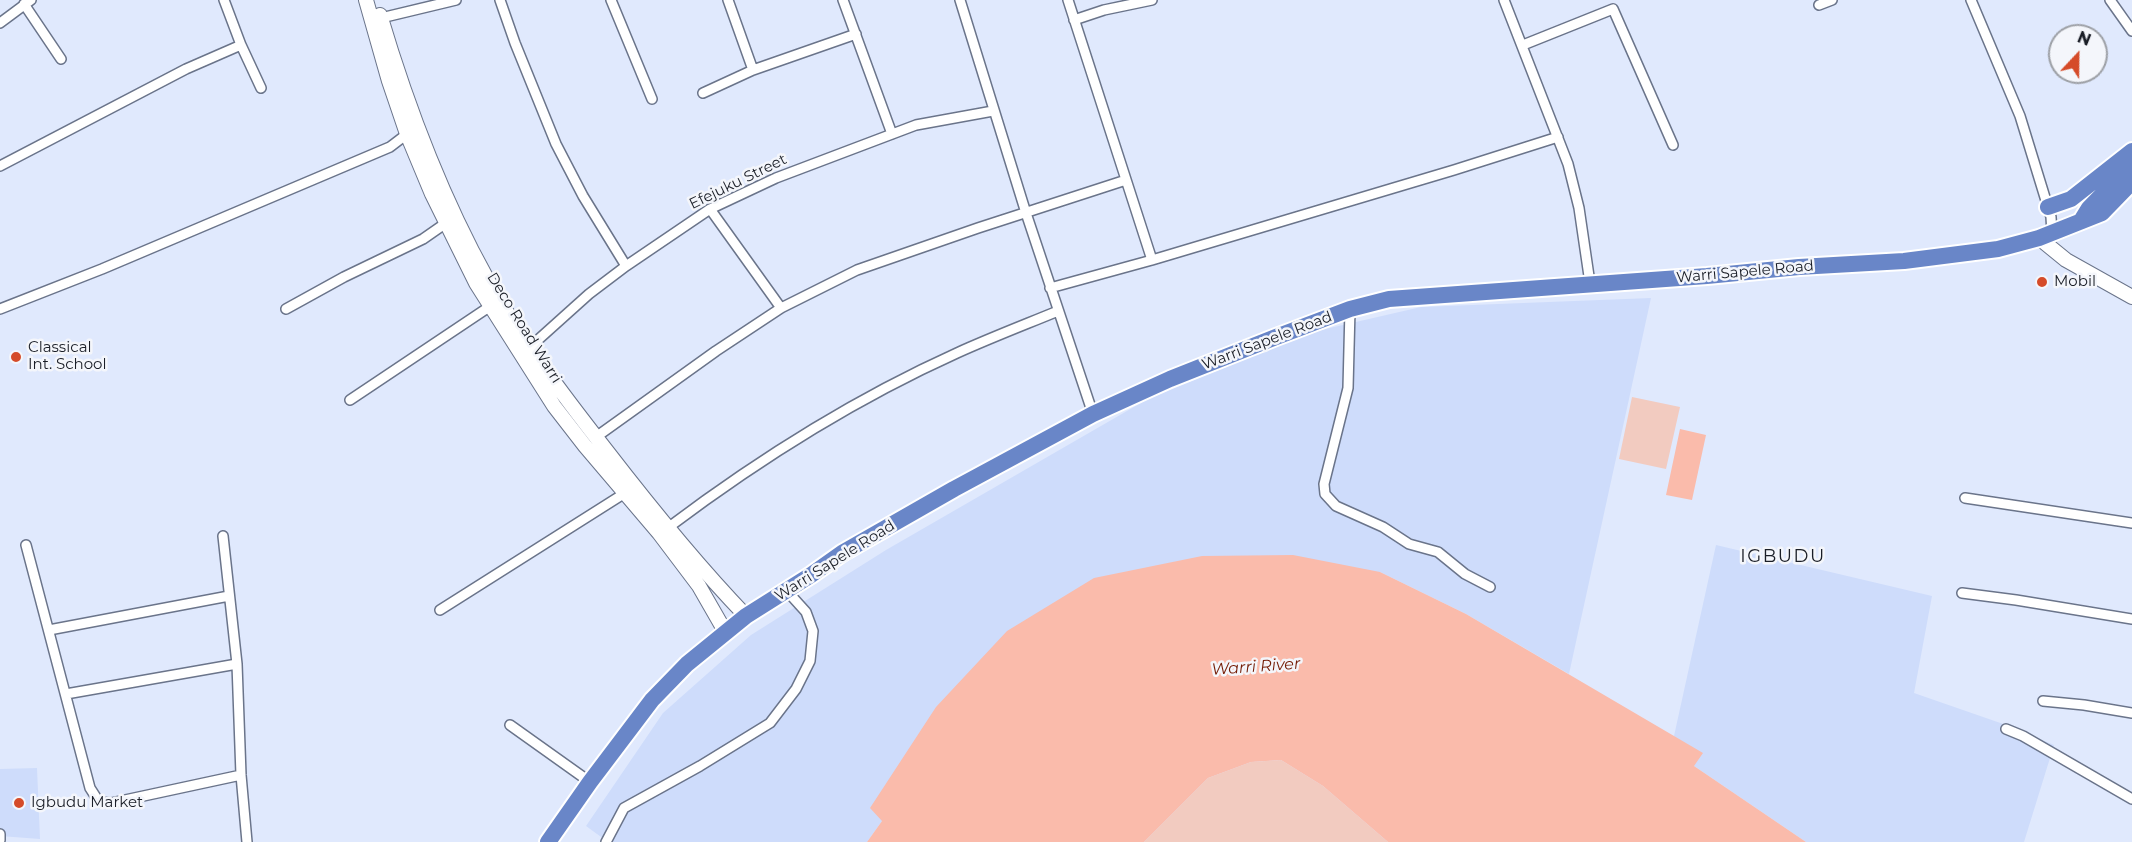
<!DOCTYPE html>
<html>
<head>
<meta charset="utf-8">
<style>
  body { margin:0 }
  #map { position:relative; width:2132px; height:842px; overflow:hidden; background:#e0e9fd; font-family:Montserrat,sans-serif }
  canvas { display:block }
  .north { position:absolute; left:2048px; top:24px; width:60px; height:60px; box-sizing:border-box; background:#f4f6fb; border:2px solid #9da0a6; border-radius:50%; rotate:22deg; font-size:16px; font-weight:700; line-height:24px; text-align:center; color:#1a1e27 }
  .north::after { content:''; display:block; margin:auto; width:21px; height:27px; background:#d54b29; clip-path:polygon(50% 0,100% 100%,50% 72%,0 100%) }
</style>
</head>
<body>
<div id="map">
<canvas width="2132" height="842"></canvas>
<div class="north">N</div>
</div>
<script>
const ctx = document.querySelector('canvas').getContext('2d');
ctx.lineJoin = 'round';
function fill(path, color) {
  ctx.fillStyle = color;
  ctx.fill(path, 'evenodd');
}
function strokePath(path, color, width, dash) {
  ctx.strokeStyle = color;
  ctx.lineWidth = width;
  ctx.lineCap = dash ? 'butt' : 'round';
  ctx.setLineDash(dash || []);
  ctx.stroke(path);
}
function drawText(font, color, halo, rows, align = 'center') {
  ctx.font = font + ' Montserrat,sans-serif';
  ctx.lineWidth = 5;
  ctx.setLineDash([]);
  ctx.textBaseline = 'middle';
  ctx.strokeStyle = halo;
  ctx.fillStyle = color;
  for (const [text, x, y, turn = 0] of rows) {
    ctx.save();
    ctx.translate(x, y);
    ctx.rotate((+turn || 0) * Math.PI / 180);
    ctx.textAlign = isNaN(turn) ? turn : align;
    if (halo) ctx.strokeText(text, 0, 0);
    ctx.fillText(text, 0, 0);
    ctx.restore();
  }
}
fill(new Path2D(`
  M1651 298 1569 674 1466 614 1380 572 882 821 867 842H608L586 826 663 713 751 635 886 550 1146 400 1308 333 1421 307Z
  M1716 545 1932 596 1914 693 2009 726 2054 745 2024 842H1806L1694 766 1674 736Z
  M37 768 40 839 0 836V769Z`), '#cedcfb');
fill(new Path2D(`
  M1632 397 1680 407 1666 469 1619 459Z
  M1281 760 1323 786 1388 842H1144L1208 778 1251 762Z`), '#f2cbc0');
fill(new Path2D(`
  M1680 429 1706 435 1692 500 1666 495Z
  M1293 555 1380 572 1466 614 1703 753 1694 766 1806 842H1388L1323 786 1281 760 1251 762 1208 778 1144 842H867L882 821 870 808 936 707 1007 631 1094 578 1202 556Z`), '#fabbab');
const street = new Path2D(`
  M500 0 515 43 556 144 583 196 626 266
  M611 0 652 99
  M728 0 753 70
  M843 0 892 134
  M960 0 1026 213 1093 414
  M1504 0 1568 164 1579 208 1590 283
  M1971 0 2020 116 2051 217 2052 234
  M2110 0 2132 31
  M24 4 61 59
  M1819 5 1832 0
  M381 18 456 0
  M1074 20 1104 10 1152 0
  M0 23 31 0
  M241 45 261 88
  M1523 45 1613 9 1673 145
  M703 93 753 70 856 34
  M0 166 186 69 241 45 224 0
  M710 209 781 308
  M1152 260 1454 170 1558 137
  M1050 288 1152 260 1068 0
  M0 309 102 269 390 147 407 134
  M286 309 344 277 423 239 446 223
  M1350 309 1348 388 1324 484 1325 494 1336 506 1383 527 1409 544 1438 552 1465 574 1490 587
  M530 347 589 294 626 266 710 209 776 178 916 125 993 111
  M350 400 495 303
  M596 437 716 351 781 308 857 270 978 228 1126 180
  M1965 498 2132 523
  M669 527C758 460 855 399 957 353 990 338 1024 325 1058 311
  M223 536 237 664 241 775 247 842
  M26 545 90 788 99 802 111 803 241 775
  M1962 593 2016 600 2132 619
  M440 610 625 493
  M49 630 229 596
  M66 694 237 664
  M2043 701 2084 705 2132 713
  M510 725 590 782
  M2006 729 2023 736 2132 799
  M0 840V834
  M606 842 624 808 700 766 770 723 796 689 810 661 813 631 806 612 787 591`);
const secondary = new Path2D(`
  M366 0 389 81 407 134 432 194 476 283 554 406 585 446 659 533 699 586 726 633
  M380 15C407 106 441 196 487 279 521 340 563 395 606 450 650 507 696 564 746 616
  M2039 238 2066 260 2132 297`);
const highway = new Path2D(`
  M2048 207 2071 199 2132 151
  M2081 221 2089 208 2132 164
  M548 842 590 782 652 700 687 664 746 616 811 575 842 553 954 489 1093 414 1170 379 1276 337 1350 309 1389 299 1707 276 1799 267 1904 261 1998 249 2039 238 2102 213 2132 182`);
strokePath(street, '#6a748a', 12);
strokePath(secondary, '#6a748a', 16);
strokePath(highway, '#fff', 20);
strokePath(street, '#fff', 9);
strokePath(secondary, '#fff', 14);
strokePath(highway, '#6986c8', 16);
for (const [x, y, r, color] of [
  [2042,282,6,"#d54b29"],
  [16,357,6,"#d54b29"],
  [19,803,6,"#d54b29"]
]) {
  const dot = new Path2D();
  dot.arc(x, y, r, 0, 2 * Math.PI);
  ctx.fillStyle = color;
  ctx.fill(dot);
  strokePath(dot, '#f4f6fb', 2);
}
drawText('15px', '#1a1e27', '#f4f6fb', [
  ["Efejuku Street",738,182,-26],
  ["Warri Sapele Road",1745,272,-5],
  ["Deco Road Warri",524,328,58],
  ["Warri Sapele Road",1267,341,-21],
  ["Warri Sapele Road",835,561,-32]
]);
drawText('15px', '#1a1e27', '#f4f6fb', [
  ["Mobil",2054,282],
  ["Classical",28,348],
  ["Int. School",28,365],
  ["Igbudu Market",31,803]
], 'left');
drawText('italic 16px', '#751d06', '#f4f6fb', [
  ["Warri River",1256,667,-4]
]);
ctx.letterSpacing = '1.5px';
drawText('18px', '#1a1e27', '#f4f6fb', [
  ["IGBUDU",1783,557]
]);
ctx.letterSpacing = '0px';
</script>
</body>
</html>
